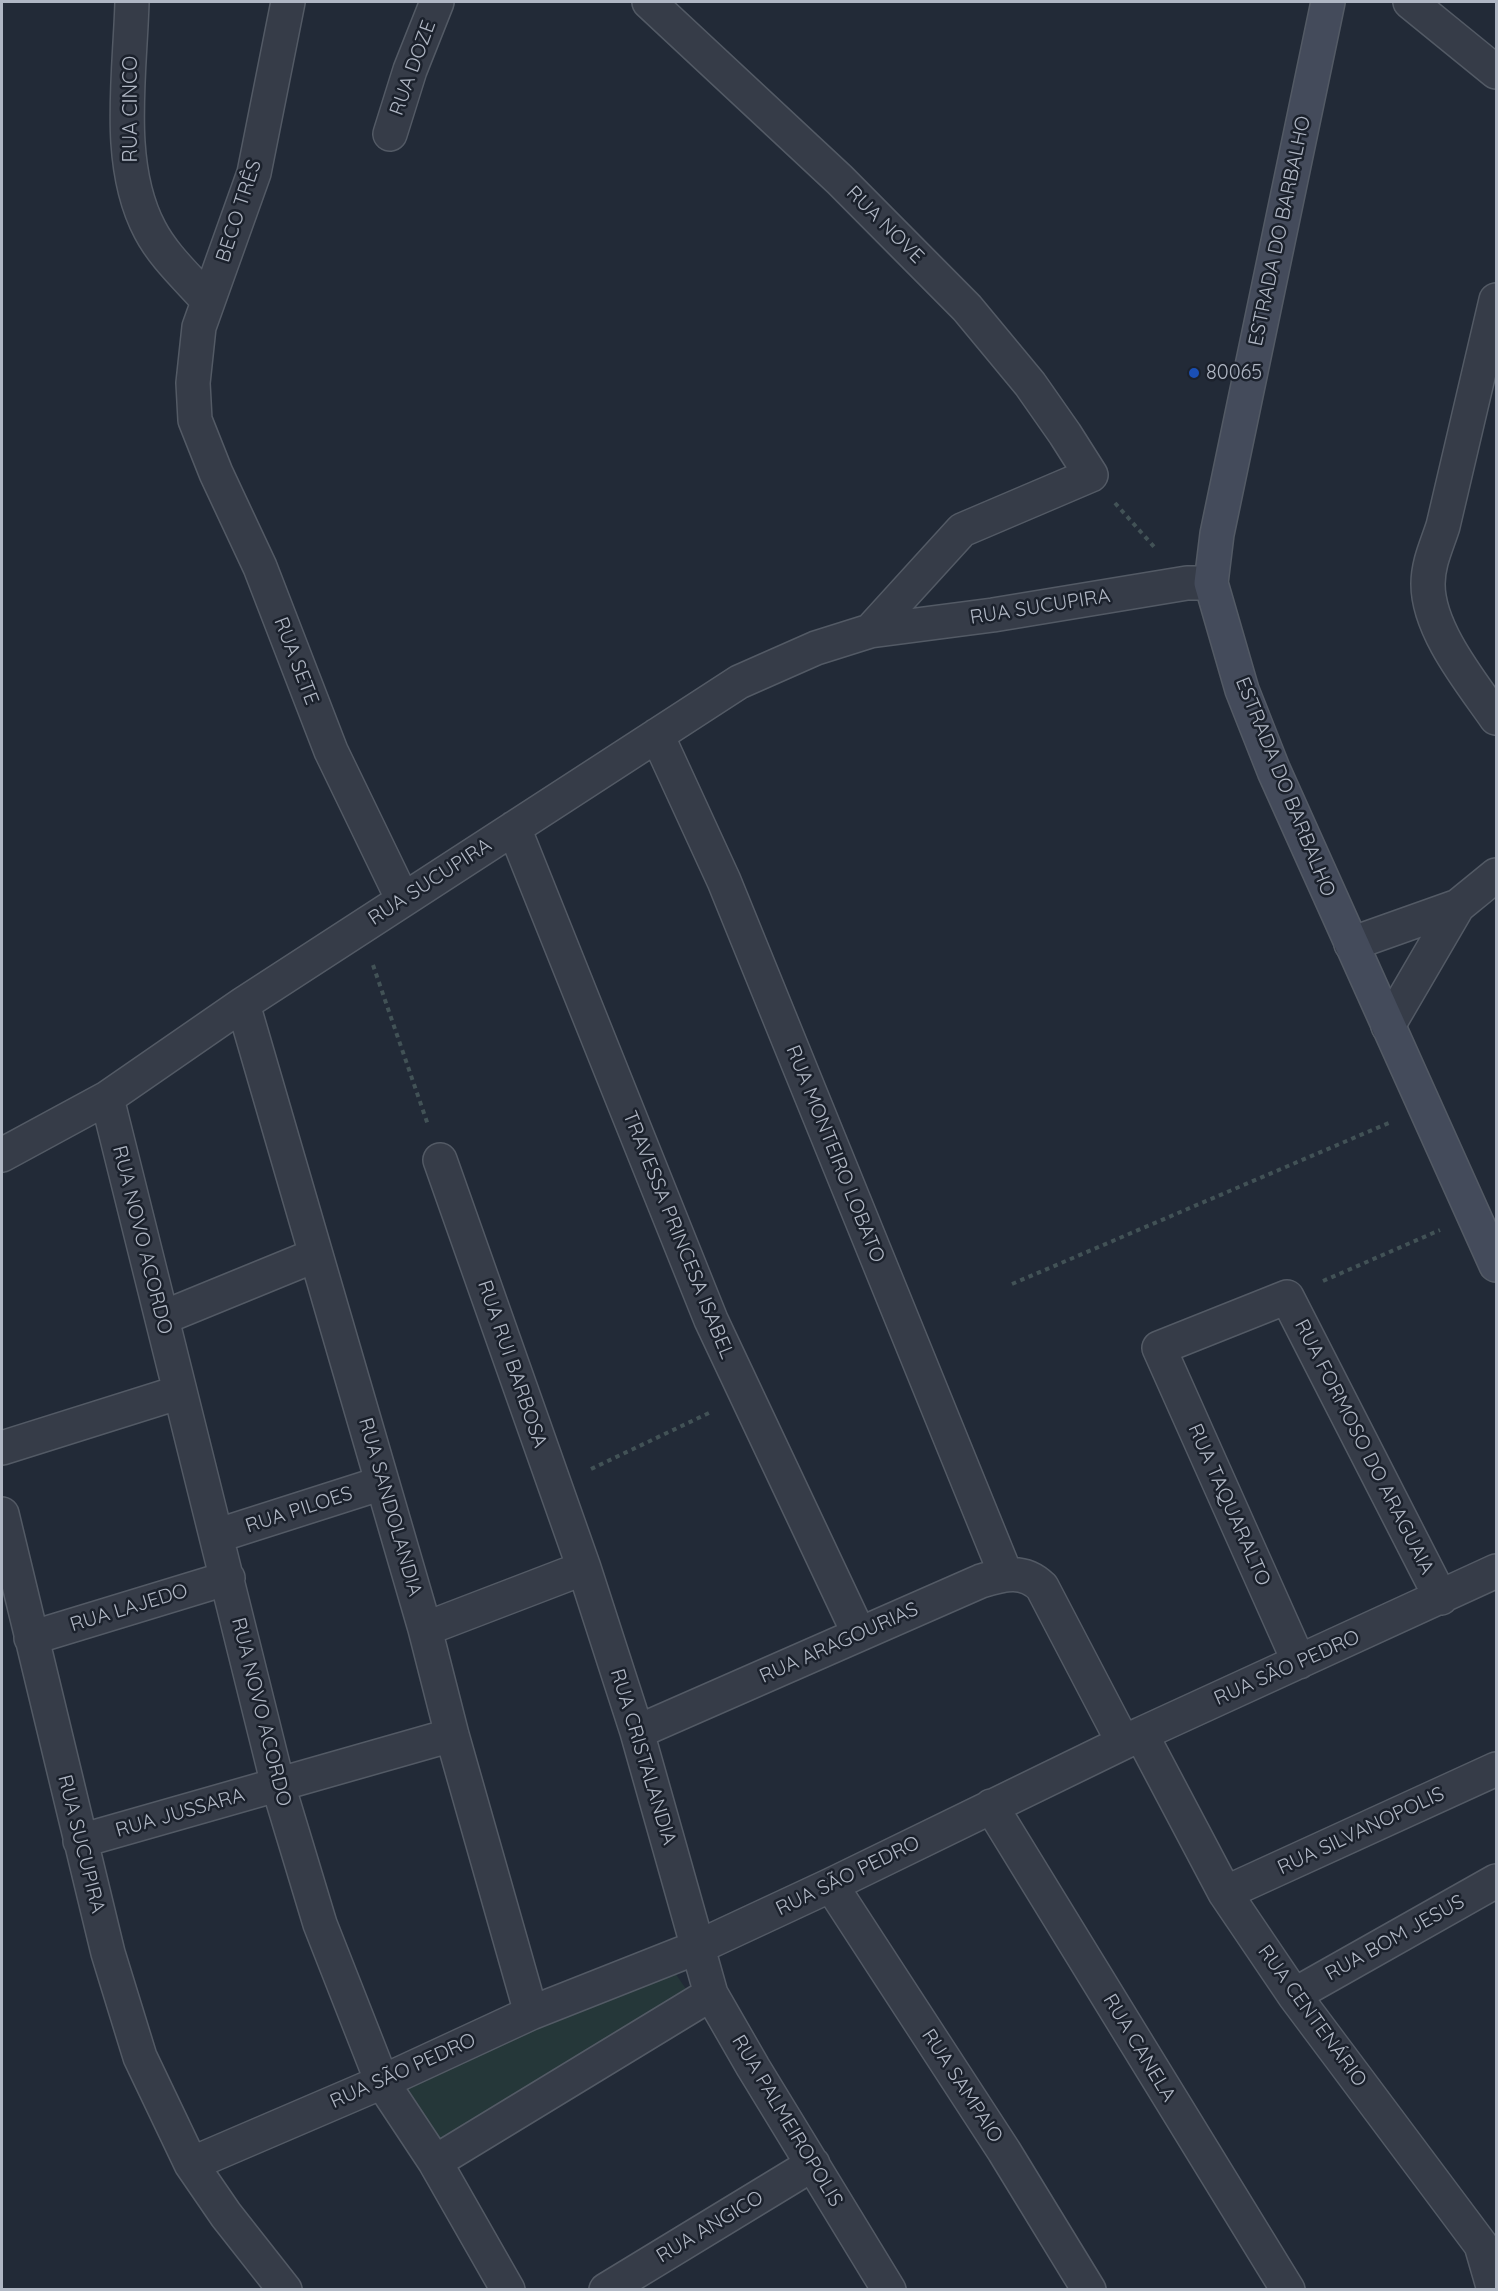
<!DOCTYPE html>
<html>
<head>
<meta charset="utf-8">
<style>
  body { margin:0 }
  #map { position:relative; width:1498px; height:2291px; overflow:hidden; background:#222a37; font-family:Quicksand,sans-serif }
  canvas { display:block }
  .frame { position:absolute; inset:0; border:3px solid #b0b7c4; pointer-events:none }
</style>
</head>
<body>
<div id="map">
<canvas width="1498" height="2291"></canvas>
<div class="frame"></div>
</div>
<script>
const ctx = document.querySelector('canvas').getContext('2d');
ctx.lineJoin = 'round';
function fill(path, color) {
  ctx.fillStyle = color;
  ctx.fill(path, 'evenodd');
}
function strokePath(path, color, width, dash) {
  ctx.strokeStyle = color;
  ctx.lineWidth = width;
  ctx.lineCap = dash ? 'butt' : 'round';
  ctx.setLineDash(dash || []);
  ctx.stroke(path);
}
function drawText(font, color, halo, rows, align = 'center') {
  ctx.font = font + ' Quicksand,sans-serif';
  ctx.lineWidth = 5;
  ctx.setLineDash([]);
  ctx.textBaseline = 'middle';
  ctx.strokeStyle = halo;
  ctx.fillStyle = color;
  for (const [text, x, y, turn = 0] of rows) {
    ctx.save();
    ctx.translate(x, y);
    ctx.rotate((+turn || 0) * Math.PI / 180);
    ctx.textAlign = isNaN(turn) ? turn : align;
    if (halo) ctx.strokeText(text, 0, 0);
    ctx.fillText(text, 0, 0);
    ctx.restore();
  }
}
fill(new Path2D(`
  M669 1964 688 1992 436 2143 402 2084Z`), '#253739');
const street = new Path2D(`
  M132 2C130 75 115 164 150 230 164 257 189 279 208 301
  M288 2 254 173 199 327 193 383 195 420 216 473 260 567 331 751 403 900
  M649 2 840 180 967 308 1030 384 1065 434 1091 475 962 530 870 631
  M1410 2 1496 72
  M390 134 410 70 437 2
  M1496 300 1443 526C1437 545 1428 563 1428 584 1428 630 1471 682 1496 718
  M657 735 724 881 1006 1575
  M514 828 711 1320 859 1634
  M1351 944 1458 906
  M243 1004 425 1629 452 1735 531 2013
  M1388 1026 1458 906 1496 875
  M107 1098 278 1785 320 1924 382 2082 435 2162 508 2290
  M2 1155 107 1098 243 1004 739 682 816 648 870 631 993 615 1187 583H1211
  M440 1160 584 1568 637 1732 711 1994 753 2067 889 2290
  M162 1318 316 1255
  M2 1448 180 1392
  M2 1514 108 1953 140 2057 191 2164 226 2215 285 2290
  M216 1536 382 1483
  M425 1629 584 1568
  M31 1638 228 1578
  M1299 1662 1159 1348 1287 1297 1441 1598
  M637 1732 981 1581C1004 1574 1024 1569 1042 1587L1123 1742
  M1141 1734 1225 1893 1294 1995 1481 2245 1494 2290
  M991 1806 1288 2290
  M80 1841 452 1735
  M831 1885 1004 2151 1089 2290
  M1225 1893 1496 1769
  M1294 1995 1496 1881
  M435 2162 711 1994
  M191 2164 382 2082 531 2013 698 1947 831 1885 1141 1734 1496 1571
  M606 2290 813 2164`);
const secondary = new Path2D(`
  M1328 2 1217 534 1211 583 1242 690 1274 771 1496 1265`);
strokePath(street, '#535a65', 36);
strokePath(secondary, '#535a65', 36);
strokePath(new Path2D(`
  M1115 503 1156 549
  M373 965 428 1125
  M1323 1281 1440 1230
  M1012 1284 1391 1122
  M591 1469 711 1412`), '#425256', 4, [4.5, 4.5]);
strokePath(street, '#363c48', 33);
strokePath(secondary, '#444b5b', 33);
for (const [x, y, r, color] of [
  [1194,373,6,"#1a4fb4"]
]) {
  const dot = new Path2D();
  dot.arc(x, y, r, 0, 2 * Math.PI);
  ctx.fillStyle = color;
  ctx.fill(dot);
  strokePath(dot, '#1b212c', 2);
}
drawText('20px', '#b0b7c4', '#1b212c', [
  ["RUA DOZE",413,68,-70],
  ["RUA CINCO",131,109,-90],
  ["BECO TRÊS",239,211,-72],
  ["RUA NOVE",885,225,45],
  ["ESTRADA DO BARBALHO",1280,231,-78],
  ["RUA SUCUPIRA",1040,607,-9],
  ["RUA SETE",296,661,69],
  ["ESTRADA DO BARBALHO",1285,787,68],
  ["RUA SUCUPIRA",430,882,-33],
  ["RUA MONTEIRO LOBATO",835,1154,68],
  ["TRAVESSA PRINCESA ISABEL",678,1235,68],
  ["RUA NOVO ACORDO",142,1240,76],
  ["RUA RUI BARBOSA",512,1364,71],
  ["RUA FORMOSO DO ARAGUAIA",1364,1447,63],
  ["RUA TAQUARALTO",1229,1505,66],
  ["RUA SANDOLANDIA",390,1507,74],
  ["RUA PILOES",299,1510,-18],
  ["RUA LAJEDO",129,1608,-17],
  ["RUA ARAGOURIAS",839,1643,-24],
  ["RUA SÃO PEDRO",1287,1668,-24],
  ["RUA NOVO ACORDO",261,1712,76],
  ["RUA CRISTALANDIA",643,1757,73],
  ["RUA JUSSARA",180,1813,-16],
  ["RUA SILVANOPOLIS",1361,1831,-25],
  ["RUA SUCUPIRA",81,1844,76],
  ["RUA SÃO PEDRO",848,1876,-26],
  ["RUA BOM JESUS",1395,1938,-29],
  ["RUA CENTENÁRIO",1312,2016,54],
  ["RUA CANELA",1139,2048,59],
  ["RUA SÃO PEDRO",403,2071,-24],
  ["RUA SAMPAIO",962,2086,57],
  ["RUA PALMEIROPOLIS",787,2121,59],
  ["RUA ANGICO",710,2227,-31]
]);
drawText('20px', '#b0b7c4', '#1b212c', [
  ["80065",1206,373]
], 'left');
</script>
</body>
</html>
